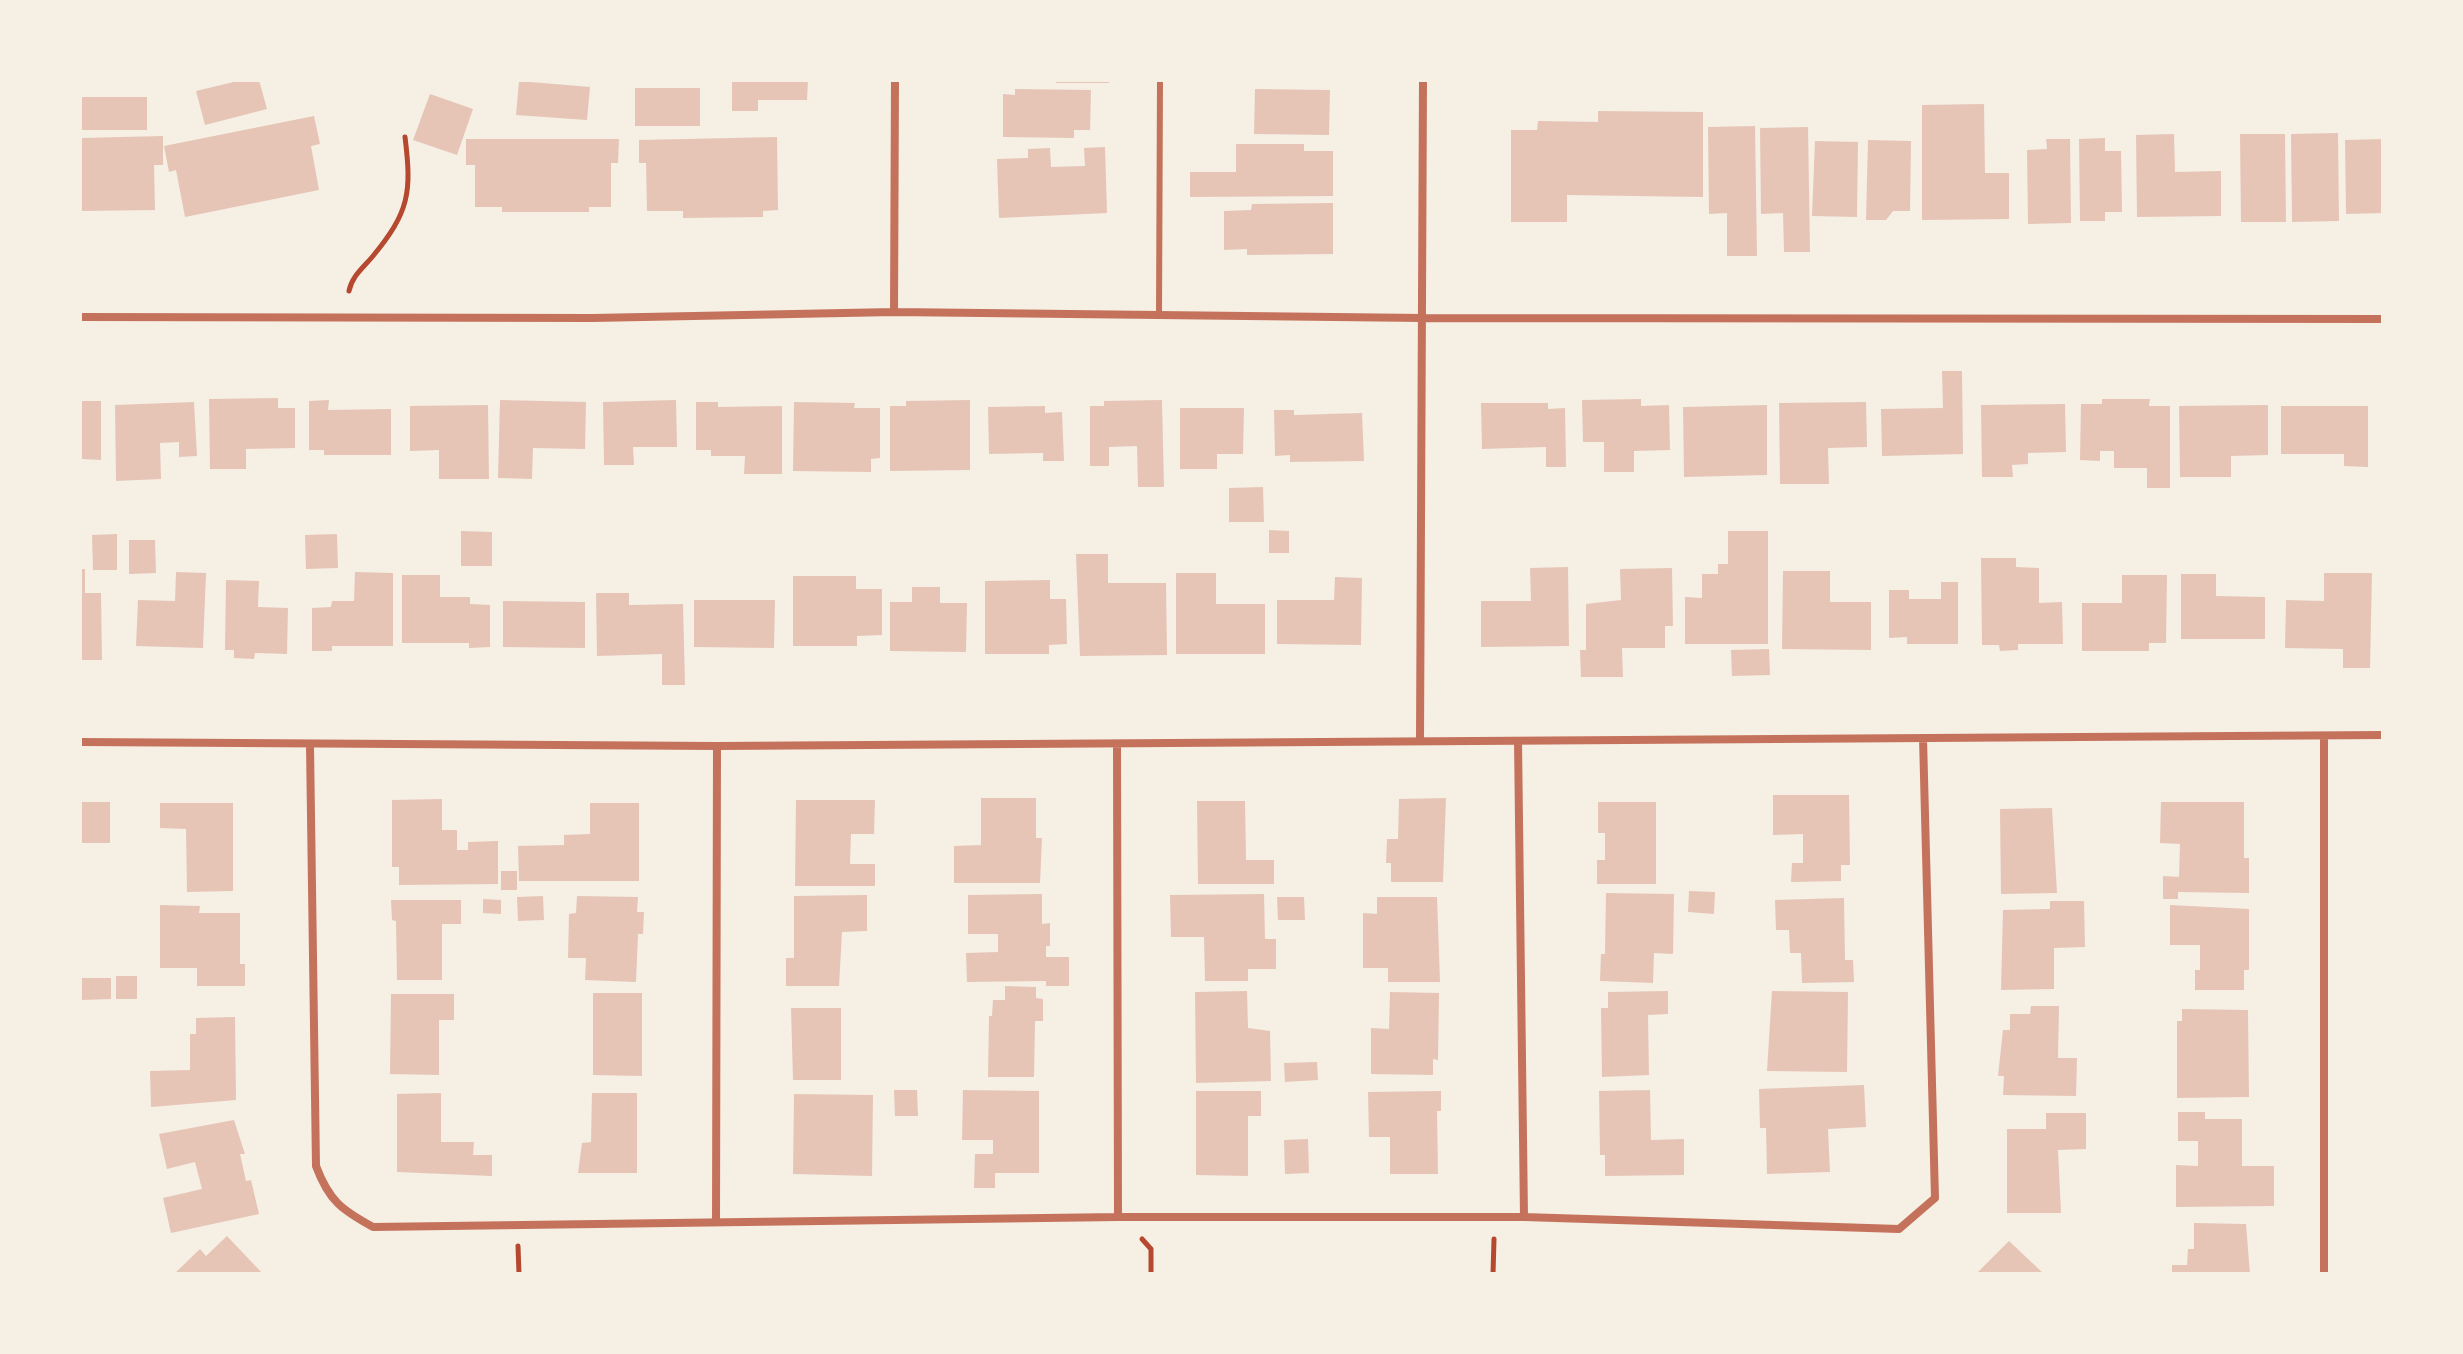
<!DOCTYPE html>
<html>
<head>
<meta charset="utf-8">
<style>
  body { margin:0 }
  #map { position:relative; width:2463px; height:1354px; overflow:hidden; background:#f6efe4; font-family:"Asap Condensed",sans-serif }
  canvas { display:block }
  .frame { position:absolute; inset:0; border:82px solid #f6efe4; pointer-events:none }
</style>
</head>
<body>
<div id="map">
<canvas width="2463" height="1354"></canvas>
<div class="frame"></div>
</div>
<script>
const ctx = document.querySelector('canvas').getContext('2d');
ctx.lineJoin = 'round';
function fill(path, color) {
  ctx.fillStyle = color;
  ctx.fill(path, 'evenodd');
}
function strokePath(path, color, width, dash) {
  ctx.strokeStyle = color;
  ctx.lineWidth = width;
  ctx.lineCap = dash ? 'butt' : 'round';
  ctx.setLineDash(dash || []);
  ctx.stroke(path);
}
fill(new Path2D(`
  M242 80H259L267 109 205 125 196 91Z
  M732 80H808L807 100H758V111H732Z
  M1056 80H1109V83H1056Z
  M519 81 590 87 587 120 516 115Z
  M635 88H700V126H635Z
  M1015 89 1091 90 1090 130H1074V138L1003 137V94L1015 95Z
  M1255 89 1330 90 1329 135 1254 134Z
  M430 94 473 109 457 155 413 140Z
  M80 97H147V130H80Z
  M1984 104 1985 173H2009V219L1922 220V105Z
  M1598 111 1703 112V197L1567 195V222H1511V130H1537L1538 121 1598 122Z
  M314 116 320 144 311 146 319 190 185 217 176 170 169 172 164 146Z
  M1755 126 1757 256H1727V213L1709 214 1708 127Z
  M1808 127 1810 252H1784L1783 213 1761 214 1760 128Z
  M2338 133 2339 221 2292 222 2291 134Z
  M2174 134 2175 172 2221 171V216L2137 217 2136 135Z
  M2240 134H2285L2286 222H2241Z
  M163 136V165H154L155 210 80 211V138Z
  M777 137 778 210 763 211V217L683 218V211H647L646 163H639V140Z
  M2105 138V151H2121L2122 212H2105V221H2080L2079 139Z
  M466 139H619L618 163H611V207H589V212H502V207H475V165H466Z
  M2046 139H2070L2071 223 2028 224 2027 150 2047 149Z
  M2383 139V213L2346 214 2345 140Z
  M1868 140 1911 141 1910 211H1893L1886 220H1866Z
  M1815 141 1858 142 1857 217 1812 216Z
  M1236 144H1304V151H1333V196L1190 197V172H1236Z
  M1105 147 1107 213 999 218 997 159 1028 158V149L1050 148 1051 167 1085 166 1084 148Z
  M1333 203V254L1247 255V249L1224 250V211L1251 210 1252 204Z
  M1942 371H1962L1963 454 1882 456 1881 409 1943 408Z
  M278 398V408H295V448L246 449V469H210L209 399Z
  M1641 399V406L1669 405 1670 450 1634 451V472H1604V442H1583L1582 400Z
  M2102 399H2150L2149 406H2170V488H2147V468H2114V451H2100V461L2080 460 2081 404H2102Z
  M329 400 328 410 391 409V455H324V450H309V401Z
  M500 400 586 402 585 449 533 448 532 479 498 478Z
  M676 400 677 447H633L634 465H604L603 402Z
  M970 400V470L890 471V406H906V401Z
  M1162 400 1164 487H1138L1137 446 1109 447V466H1090V406H1104V401Z
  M80 401H101V460L82 459Z
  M194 402 197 456 179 457V442L160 443 161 479 116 481 115 405Z
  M696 402H718V407L782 406V474H744L745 456H711V450H696Z
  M794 402 855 403 854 408H880V458L871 459V472L793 471Z
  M1866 402 1867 447 1828 448 1829 484H1780L1779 403Z
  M1481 403H1548V409L1565 408 1566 467H1546V447L1482 449Z
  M2065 404 2066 452 2028 453V464L2012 465 2013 477H1982L1981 405Z
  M488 405 489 479H439V450L410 451V406Z
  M1767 405V475L1684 477 1683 407Z
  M2268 405V455L2231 456V477H2180L2179 406Z
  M1045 406V413L1062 412 1064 461H1043V453L989 454 988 407Z
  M2281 406H2368V467L2344 466V454H2281Z
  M1180 408H1244L1243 454H1217V469H1180Z
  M1274 410H1294V415L1362 413 1364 461 1290 462V455L1275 456Z
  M1263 487 1264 522H1229V488Z
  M1269 530 1289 531V553H1269Z
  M461 531 492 532V566H461Z
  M1728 531H1768V644H1685V597L1702 598V574H1718V564H1728Z
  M117 534V570H93L92 535Z
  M337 534 338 568 306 569 305 535Z
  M129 540H155L156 573 129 574Z
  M1076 554H1108V583H1166L1167 655 1080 656Z
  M1981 558H2016V567L2039 568V603L2062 602 2063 644H2018V650L2000 651 1999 645H1982Z
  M1568 567 1569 646 1481 647V601H1531L1530 568Z
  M1672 568 1673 626H1665V648H1622L1623 677H1581L1580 650H1586V604L1621 600 1620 569Z
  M80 569H85V593H101L102 660H80Z
  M1783 571H1830V602H1871V650L1782 649Z
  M176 572 206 573 203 648 136 646 138 600 175 601Z
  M355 572 393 573V646H332V651H312V608L331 607 332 601H354Z
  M1176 573H1216V604H1265V654H1176Z
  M2324 573H2372L2370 668H2343V649L2285 648 2286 600 2324 601Z
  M2181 574H2216V596L2265 597V639H2181Z
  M402 575H440V597H470V604L490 605V647L469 648V643H402Z
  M2122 575H2167L2166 643H2149V651H2082V603H2122Z
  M793 576H856V589H882V635L857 636V646H793Z
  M1335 577 1362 578 1361 645 1277 644V600H1334Z
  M226 580 259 581 258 607 288 608 287 654 255 653 254 659 234 658V650H225Z
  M1050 580V599H1066L1067 644 1049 645V654H985V581Z
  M1941 582H1958V644H1907V637L1889 638V590H1909V599H1941Z
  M912 587H940V603H967L966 652 890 651V602H912Z
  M596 593H629V605L683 604 685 685H662V654L597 656Z
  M694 600H775L774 648 694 647Z
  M503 601 585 602V648L503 647Z
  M1769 649 1770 675 1732 676 1731 650Z
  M1773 795H1849L1850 865H1841V881L1791 882 1792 863H1803V834L1773 835Z
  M981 798H1036V838H1042L1040 883H954V846L981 845Z
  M1446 798 1443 882H1391V863H1386L1387 839H1398L1399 799Z
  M442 799V830H457V850H468V842L498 841V884L399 885V867H392V800Z
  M796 800H875L874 834H851L850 864H875V886H795Z
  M1197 801H1245L1246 860H1274V884H1198Z
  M80 802H110V843H80Z
  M1598 802H1656V884H1597V860H1605V833H1598Z
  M2161 802H2244V858H2249V893L2178 892V899H2163V876L2179 877 2180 844 2160 843Z
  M160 803H233V891L187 892 186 829 160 828Z
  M590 803H639V881H519L518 846 564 845V835L590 834Z
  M2052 808 2057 893 2001 894 2000 809Z
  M501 871H517V890H501Z
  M1689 891 1715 892 1714 914 1688 912Z
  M1606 893 1674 894 1673 954 1654 953 1653 983 1600 981 1601 954H1605Z
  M1042 894V924L1050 923V946H1046V957H1069V986H1046V981L967 982 966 953 998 952V934H968V895Z
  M1264 894 1265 939H1276V969H1248V981H1205L1204 937H1171L1170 895Z
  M867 895V931L842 932 839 986H786V958H794V896Z
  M543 896 544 920 518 921 517 897Z
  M577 896 638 897 637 912H644L643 934H638L636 982 585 980 586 958H568L569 914 576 913Z
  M1277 897H1304L1305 920H1278Z
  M1377 897H1437L1440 982H1388V968H1363V913L1377 914Z
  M1844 898 1845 960H1853L1854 982 1802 983 1801 953H1790L1789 930H1776L1775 900Z
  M483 899 501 900V914L483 913Z
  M391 900H461V924H442V980H397L396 921 392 920Z
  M2050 901H2084L2085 947 2054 948V989L2001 990 2003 910 2050 909Z
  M160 905 200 906 199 913H240V964H245V986H197V968H160Z
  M2170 905 2249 909V970H2244V990H2195V970H2200V945H2170Z
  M116 976H137V999H116Z
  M82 978H111V999L82 1000Z
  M1005 986 1036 987V998L1043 999V1021H1035L1034 1077H988L989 1016H992L993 1000H1005Z
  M1247 991 1248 1028 1270 1031 1271 1081 1196 1083 1195 992Z
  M1668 991V1014L1648 1015 1649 1075 1602 1077 1601 1008H1608V992Z
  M1772 991 1848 992 1847 1072 1767 1071Z
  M1390 992 1439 993 1438 1060 1433 1059V1075L1371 1074V1028L1389 1029Z
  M593 993H642V1076L593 1075Z
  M391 994H454V1020H439V1075L390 1074Z
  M2031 1006H2059L2058 1058H2077L2076 1096 2003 1095 2004 1076H1998L2003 1030H2010V1014H2030Z
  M791 1008H841V1080H793Z
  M2182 1009 2248 1010 2249 1097 2177 1098V1021H2182Z
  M235 1017 236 1100 151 1107 150 1071 190 1070V1034H196V1018Z
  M1317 1062 1318 1080 1285 1082 1284 1063Z
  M1864 1085 1866 1127 1828 1129 1830 1172 1767 1174 1766 1128H1760L1759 1089Z
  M894 1090H917L918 1116H895Z
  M963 1090 1039 1091V1173H995V1188H974L975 1154H993V1140H962Z
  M1650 1090 1651 1140 1684 1139V1175L1605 1176V1155H1600L1599 1091Z
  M1196 1091H1261V1116H1248V1176L1196 1175Z
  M1441 1091V1111H1437L1438 1174H1390V1137H1369L1368 1092Z
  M441 1093V1142H474L473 1155H492V1176L397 1172V1094Z
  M592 1093H637V1173H578L582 1143 591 1142Z
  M794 1094 873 1095 872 1176 793 1174Z
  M2178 1112H2205V1119H2242V1166H2274V1206L2176 1207V1165L2198 1166V1141H2178Z
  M2046 1113H2086V1149L2058 1150 2061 1213H2007V1129H2046Z
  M234 1120 245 1154H240L246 1181 251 1180 259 1214 171 1233 163 1198 202 1189 195 1162 167 1169 159 1134Z
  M1308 1139 1309 1173 1285 1174 1284 1140Z
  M2194 1223 2246 1224 2250 1274H2172V1265H2187L2188 1249H2194Z
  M227 1236 263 1274H174L200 1249 206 1256Z
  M2009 1241 2044 1274H1976Z`), '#e6c5b7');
strokePath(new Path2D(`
  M349 291C352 276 363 268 373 256 409 212 412 193 405 137
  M1142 1239 1151 1249V1274
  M518 1246 519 1274
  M1493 1274 1494 1239`), '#b5482f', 5);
strokePath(new Path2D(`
  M1159 314 1160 80`), '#c5725c', 6);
strokePath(new Path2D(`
  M894 312 895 80
  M80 317 593 318 894 312 1422 318 2383 319
  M2324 737V1274
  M1420 739 1423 80
  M1518 741 1524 1217 1899 1229 1935 1198 1923 738
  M80 742 717 746 2383 735
  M310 746 316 1166C329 1201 342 1210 373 1227L1118 1217 1117 744
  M1118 1217H1524
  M716 1222 717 746`), '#c5725c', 8);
</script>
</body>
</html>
